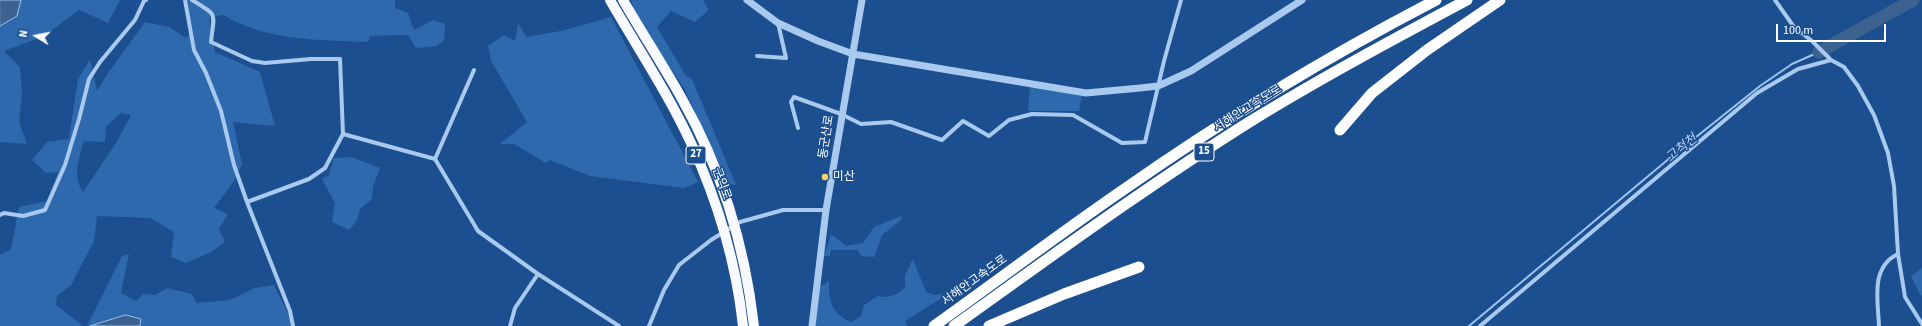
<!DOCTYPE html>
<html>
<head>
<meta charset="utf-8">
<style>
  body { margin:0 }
  #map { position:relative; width:1922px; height:326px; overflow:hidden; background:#1b4f8f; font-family:"Source Sans 3",sans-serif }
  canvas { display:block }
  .north { position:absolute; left:16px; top:16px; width:40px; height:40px; -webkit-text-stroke:3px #1b4f8f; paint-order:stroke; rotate:280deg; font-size:11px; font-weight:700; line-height:16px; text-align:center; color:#fff }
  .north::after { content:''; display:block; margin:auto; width:14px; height:18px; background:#fff; clip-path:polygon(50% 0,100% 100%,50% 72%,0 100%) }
  .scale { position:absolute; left:1776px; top:24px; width:110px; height:18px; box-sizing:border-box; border:2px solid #fff; border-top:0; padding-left:5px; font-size:12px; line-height:14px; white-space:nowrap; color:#fff; -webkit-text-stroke:3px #1b4f8f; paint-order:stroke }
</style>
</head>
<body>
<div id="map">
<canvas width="1922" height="326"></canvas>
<div class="north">N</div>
<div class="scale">100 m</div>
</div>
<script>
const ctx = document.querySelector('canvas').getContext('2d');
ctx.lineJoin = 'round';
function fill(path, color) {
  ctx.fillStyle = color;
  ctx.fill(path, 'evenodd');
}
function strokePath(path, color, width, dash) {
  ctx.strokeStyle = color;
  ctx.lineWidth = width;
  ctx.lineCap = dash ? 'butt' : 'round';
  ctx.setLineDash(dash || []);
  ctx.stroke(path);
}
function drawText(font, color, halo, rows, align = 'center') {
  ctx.font = font + ' "Source Sans 3","Noto Sans KR",sans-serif';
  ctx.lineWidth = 3;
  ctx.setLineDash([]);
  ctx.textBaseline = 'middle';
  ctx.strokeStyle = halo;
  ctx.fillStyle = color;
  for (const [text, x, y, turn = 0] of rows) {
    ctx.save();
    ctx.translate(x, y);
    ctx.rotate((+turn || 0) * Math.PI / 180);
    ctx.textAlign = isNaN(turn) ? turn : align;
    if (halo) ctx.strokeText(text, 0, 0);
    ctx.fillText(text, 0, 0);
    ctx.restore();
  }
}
fill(new Path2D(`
  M21 0H120L108 23 79 10 44 36 4 51 20 67 22 95 19 122 27 144 0 142V26L17 16Z
  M183 0H395V8L408 13 414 30 433 20 445 24 444 40 437 46 416 48 408 35 370 36 368 42C318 40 267 41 223 15L209 17 215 52 260 72 275 126 233 122 242 164 234 181 214 208 228 214 219 229 225 242 211 252 186 263 171 257 174 232 150 218 97 216 94 241 71 285 57 296 56 305 83 326H0V255L11 249 19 207 47 201 58 172 46 173 32 160 47 142 69 139 78 79 90 59 97 91 108 73 145 22 169 27 186 38 190 34ZM121 113 131 115 116 143 83 192C72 175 79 159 84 141L105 142 106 126Z
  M631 0H703L709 10 695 22 671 11 657 27 686 76 692 79 736 185 728 184 684 88 638 21Z
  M611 17 698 182 684 188 590 176 550 160 546 163 514 144H500L527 122 491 61 488 46 504 35 515 41 518 23 527 37 561 31Z
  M1030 86 1082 96 1079 111H1028Z
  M351 157 380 168 373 187 372 199 360 209 357 220 349 230 332 222 335 203 322 179 329 175 334 158Z
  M901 216 902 219 882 235 874 257 861 256 858 250H831L830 256H824L831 234 846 246 863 243 874 227Z
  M129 254 121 293 136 301 143 294 155 295 167 288 192 294 197 303 230 300 255 288 274 285 294 326H140L141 319 126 315 87 326 122 256Z
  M913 259 926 292 934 295 948 294 905 321 908 326H815L820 287 829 281C828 300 832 314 851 322L861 316 864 305 878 296C889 299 896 295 905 288V275Z
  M1922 268V295L1921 296 1911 276Z`), '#2e69ad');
const water = new Path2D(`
  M0 0H21L17 16 0 26Z
  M126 315 141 319 140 326H90Z`);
fill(water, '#3c6290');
strokePath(water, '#9cc4f0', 1);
strokePath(new Path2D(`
  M1469 326 1671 157 1760 86 1792 64 1819 52`), '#9cc4f0', 2);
strokePath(new Path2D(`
  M1819 52 1913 0`), '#3c6290', 13);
strokePath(new Path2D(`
  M185 0 194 50 206 73 221 111 234 165 247 202
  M192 0C219 16 214 12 211 42L252 61 265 63 311 59H340L343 134 435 159 478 231 538 274 619 326
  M1775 0 1794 27 1812 41 1831 60 1844 67 1858 86 1874 115 1888 153 1894 186 1898 254 1905 297 1922 324
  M757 56 786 58 778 23
  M798 128 791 102 794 97 841 114 861 124 891 122 942 140 963 121 989 136 1009 120 1032 114 1073 115 1122 143 1145 142 1164 61 1181 0
  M435 159 474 70
  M0 215 4 213 23 216 45 210 65 165 79 119 89 79 100 62 135 20 144 1 146 0
  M293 326 290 311 247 202 309 179 325 168 343 134
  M510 326 515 308 538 274
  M649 326 664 290 679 265 711 240 740 222 783 210H826
  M1480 326 1757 93 1798 69 1831 60
  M1879 326C1878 301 1870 267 1898 254`), '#a9c9ee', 4);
strokePath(new Path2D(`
  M747 0 778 23 818 41 853 54 1086 93 1140 88 1158 86 1191 71 1302 0
  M812 326 826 210 862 0`), '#a9c9ee', 7);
strokePath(new Path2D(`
  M610 0C637 47 668 93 691 143 718 202 736 261 743 326
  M623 0C642 33 663 65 682 99 721 168 745 247 754 326`), '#f8faff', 10);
strokePath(new Path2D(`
  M1340 130 1372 93 1427 50 1500 0
  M934 326C997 281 1059 234 1123 190 1223 120 1328 56 1436 0
  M954 326C1052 256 1149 185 1251 121 1321 78 1394 39 1467 0
  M989 326 1064 294 1139 267`), '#fff', 11);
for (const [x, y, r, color] of [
  [825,177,4,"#ffd166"]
]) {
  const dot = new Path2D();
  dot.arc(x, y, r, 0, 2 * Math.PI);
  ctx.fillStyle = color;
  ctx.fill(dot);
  strokePath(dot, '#1b4f8f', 1.5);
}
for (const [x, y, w] of [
  [1204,152,20],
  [696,155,20]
]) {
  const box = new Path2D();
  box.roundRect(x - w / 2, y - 9, w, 18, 3);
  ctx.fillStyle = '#1b4f8f';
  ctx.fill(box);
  strokePath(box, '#fff', 1);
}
drawText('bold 11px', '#fff', null, [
  ["15",1204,152],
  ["27",696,155]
]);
drawText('12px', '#fff', '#1b4f8f', [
  ["서해안고속도로",1248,109,-32],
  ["동군산로",827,137,-81],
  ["군익로",721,184,70],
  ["서해안고속도로",975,281,-36]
]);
drawText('12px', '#fff', '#1b4f8f', [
  ["미산",833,177]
], 'left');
drawText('italic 13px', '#b5d3f5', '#1b4f8f', [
  ["고척천",1682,149,-39]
]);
</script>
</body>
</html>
